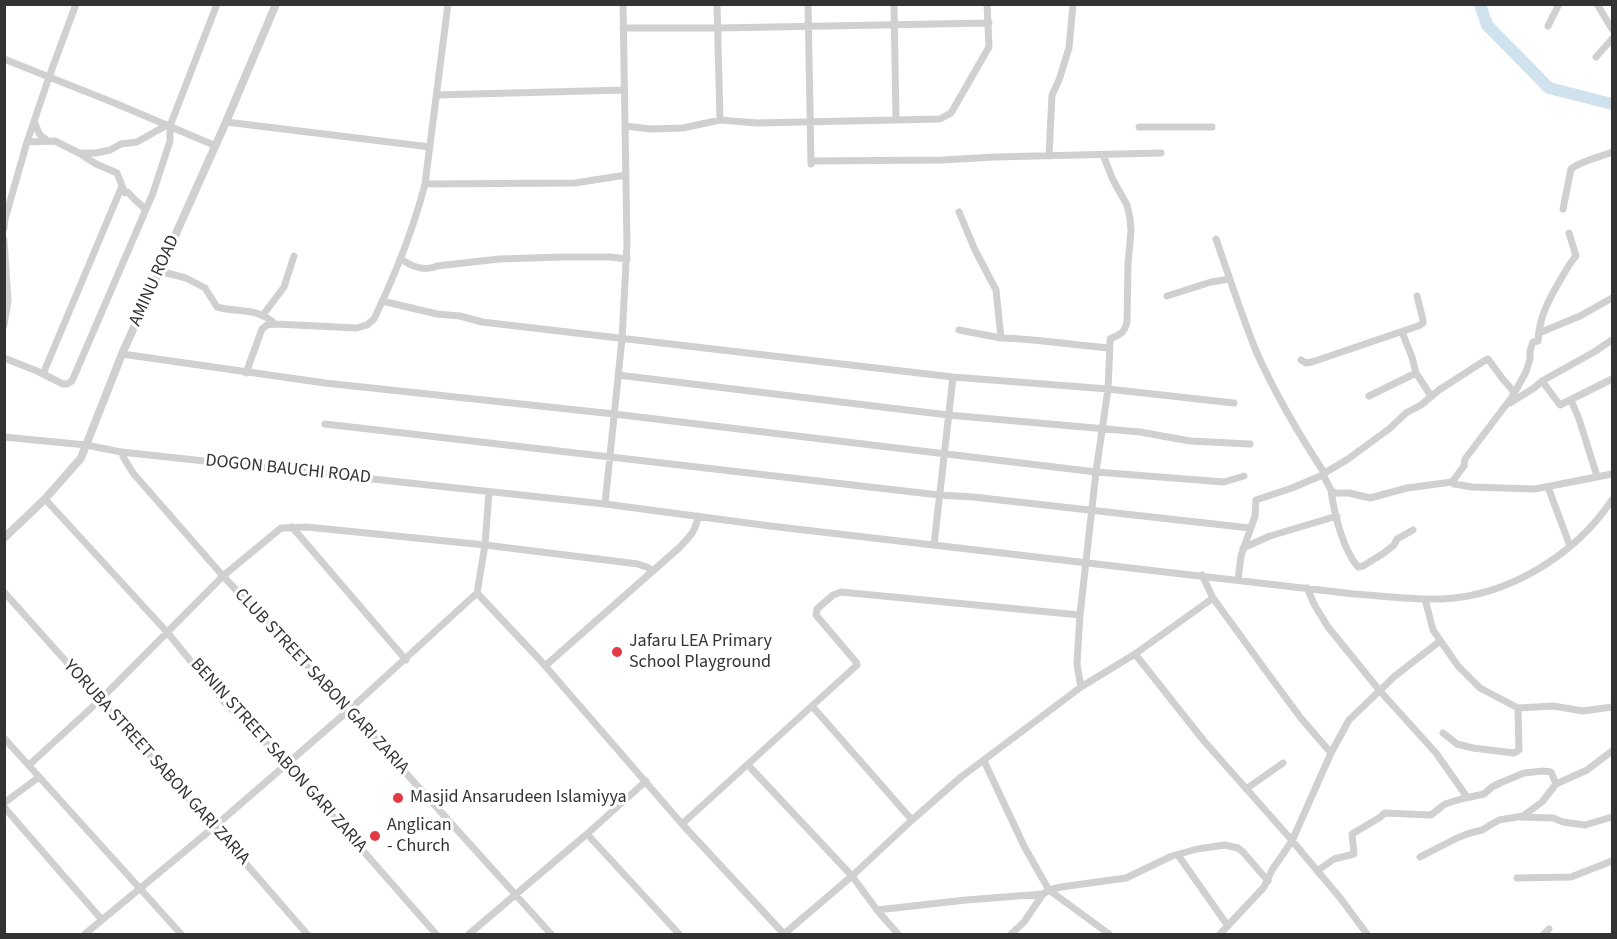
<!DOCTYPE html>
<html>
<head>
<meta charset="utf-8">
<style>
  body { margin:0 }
  #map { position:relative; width:1617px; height:939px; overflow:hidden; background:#fff; font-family:"Source Sans 3",sans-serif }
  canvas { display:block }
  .frame { position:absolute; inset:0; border:6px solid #333; pointer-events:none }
</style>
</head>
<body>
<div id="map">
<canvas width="1617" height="939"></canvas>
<div class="frame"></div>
</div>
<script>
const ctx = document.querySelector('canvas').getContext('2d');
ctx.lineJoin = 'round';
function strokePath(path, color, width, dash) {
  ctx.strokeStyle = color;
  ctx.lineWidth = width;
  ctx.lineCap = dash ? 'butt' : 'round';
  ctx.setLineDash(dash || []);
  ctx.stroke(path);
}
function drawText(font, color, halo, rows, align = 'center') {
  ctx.font = font + ' "Source Sans 3",sans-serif';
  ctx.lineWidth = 6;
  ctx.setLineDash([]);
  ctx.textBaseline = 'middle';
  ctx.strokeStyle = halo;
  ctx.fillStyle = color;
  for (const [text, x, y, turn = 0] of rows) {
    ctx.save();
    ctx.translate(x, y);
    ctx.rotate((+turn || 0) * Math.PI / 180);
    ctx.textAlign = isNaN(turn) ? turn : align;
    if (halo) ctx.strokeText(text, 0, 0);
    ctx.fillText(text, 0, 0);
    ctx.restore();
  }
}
strokePath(new Path2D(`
  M1480 4 1487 25 1549 88 1612 104`), '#cfe2ee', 12);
strokePath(new Path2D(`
  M717 4 720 120
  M808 4 811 164
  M894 4 896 119
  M1597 4 1612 29
  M1548 26 1559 4
  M623 28H718L989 23
  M1596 57 1612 39
  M4 59 117 104 216 146
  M437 95 624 90
  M34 122 40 135 48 141
  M226 122 430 147
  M625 126 651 129 683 128 720 120 757 123 940 119 951 113 989 47 987 4
  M1139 127H1212
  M27 142 55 141 79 153H96L110 150 121 144 137 142 167 125
  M79 153 96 164 117 173 125 193 128 192C133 199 139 203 145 209
  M1049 156 1052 95 1059 80 1069 48 1073 4
  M811 161 942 160 995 157 1161 153
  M425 184 575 183 626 175
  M1563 209 1571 169C1582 160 1599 158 1612 152
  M959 212 975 250 996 290 1001 338C1037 339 1073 345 1109 348
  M4 228 5 219 27 142 49 77 76 4
  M1216 239C1229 276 1241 314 1256 351 1275 394 1300 436 1325 474L1292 488 1256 500 1255 516 1241 556 1238 580
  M4 240 8 301 4 325
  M401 259C412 267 424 272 437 266L499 259 563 257H610L627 259
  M159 271 186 278 205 288 217 307C239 313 257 307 275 324
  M1167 296 1211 282 1230 279
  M382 301 437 314 460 316 482 322 953 377 1108 389 1234 403
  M263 315 284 287 294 256
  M959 330 1001 338
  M1402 332 1412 357 1416 373 1431 396
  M1539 333 1580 316 1612 298
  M122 354 325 383 614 414 1096 472 1224 482 1244 476
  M4 358 37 371 63 384H67L72 381 153 193 170 141V126L217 4
  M1301 360 1306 363 1312 362 1418 326 1423 323V320L1417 296
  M246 373 262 329 267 325 275 324 357 328 367 325 374 319C395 275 413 231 425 184L448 4
  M43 374 122 186
  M618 375 948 415 1140 432 1190 441 1250 444
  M1542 381 1560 405 1612 379
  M1369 396 1416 373
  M1571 400 1579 419 1597 476
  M1510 403 1534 388 1542 381 1594 352 1612 340
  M325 424 939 495 973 497 1250 528
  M4 437 86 445 121 452 605 504 770 526 1354 594C1383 596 1413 600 1442 599 1509 596 1575 555 1612 500
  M121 452 125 460 133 473 223 576 349 710 551 934
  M1323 474 1348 459 1389 429 1406 413 1421 405 1439 390 1484 361 1488 359 1502 378 1514 392
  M1323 475 1331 490 1335 493H1349L1370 498 1407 488 1452 482 1454 484 1472 487 1535 489 1612 474
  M1452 482 1464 466 1465 459 1512 397 1526 372 1530 359V351L1533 342 1538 341C1539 319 1547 303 1558 284 1564 274 1568 265 1576 256L1569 233
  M1548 487 1570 546
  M1331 490C1334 513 1343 550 1358 567L1363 566 1384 553 1394 545 1397 539 1413 530
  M45 499 167 632 224 702 287 764 436 934
  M605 504 622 339 627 244 623 4
  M292 527 406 660
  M934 545 953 377
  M1243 548 1270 536 1337 516
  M1202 575 1213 598 1269 675 1300 717 1331 753
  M1307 588 1315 606 1328 627 1380 691 1436 753 1467 797
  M4 592 214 827 307 934
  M477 593 540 660 682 824 784 934
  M1425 599 1433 630 1458 666 1480 688 1518 708 1553 706 1583 711 1612 707
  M1135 654 1204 741 1289 837 1341 899 1367 934
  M545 666 680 547C690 536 696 531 698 516
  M1081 687 1077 664 1080 615 1096 472 1108 389 1110 343V339C1120 334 1124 334 1127 322L1128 263 1131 231 1130 218 1127 205 1113 180 1103 155
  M812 706 912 820
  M1443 733 1457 744 1473 748 1514 753 1519 750 1518 708
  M4 738 181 934
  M984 761 1025 848 1049 890 1061 887 1126 878 1172 856 1197 849 1225 845 1238 848 1243 852 1268 881
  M29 765 100 700 223 576 281 528 307 527 485 545 638 564 649 568 651 572
  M748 765 852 876 877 910 898 934
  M1246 789 1283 763
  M4 803 39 777
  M4 807 102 920
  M1521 817 1553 818 1563 822 1585 825 1612 817
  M682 824 857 665 856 662 816 615 817 609 833 595 841 592 1080 615
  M587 834 679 934
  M1178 855 1228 926
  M1420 857 1457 838 1470 833 1482 830 1499 820 1523 816 1542 802 1556 784 1587 770 1612 751
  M1317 871 1334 859 1354 854 1352 834 1379 818 1385 813 1431 815 1445 804 1461 799 1484 794 1492 787 1500 783 1524 773 1543 771 1551 772 1556 784
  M1517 878 1571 877 1612 861
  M877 910 966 900 1043 894 1049 890 1109 934
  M85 934 214 827 349 710 477 593 485 545 489 492
  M469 934 587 834 646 781
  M784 934 852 876 912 820 961 777 1081 687 1135 654 1213 598
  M1011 934 1024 922 1043 894
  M1220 934 1264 887 1272 870 1292 841 1331 753 1349 720 1395 676 1440 641
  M1544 934 1549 929`), '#d0d0d0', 7);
strokePath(new Path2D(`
  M4 538 45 499 81 458 122 354 226 122 276 4`), '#d0d0d0', 8);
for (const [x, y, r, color] of [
  [617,652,6,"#e63946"],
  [398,798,6,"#e63946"],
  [375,836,6,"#e63946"]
]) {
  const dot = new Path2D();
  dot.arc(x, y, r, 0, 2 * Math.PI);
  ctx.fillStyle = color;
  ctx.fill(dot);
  strokePath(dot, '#fff', 2);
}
drawText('18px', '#333', '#fff', [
  ["AMINU ROAD",155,281,-66],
  ["DOGON BAUCHI ROAD",288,470,6],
  ["CLUB STREET SABON GARI ZARIA",321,682,47],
  ["BENIN STREET SABON GARI ZARIA",278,756,48],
  ["YORUBA STREET SABON GARI ZARIA",156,763,48]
]);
drawText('18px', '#333', '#fff', [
  ["Jafaru LEA Primary",629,642],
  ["School Playground",629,663],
  ["Masjid Ansarudeen Islamiyya",410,798],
  ["Anglican",387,826],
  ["- Church",387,847]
], 'left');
</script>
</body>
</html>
